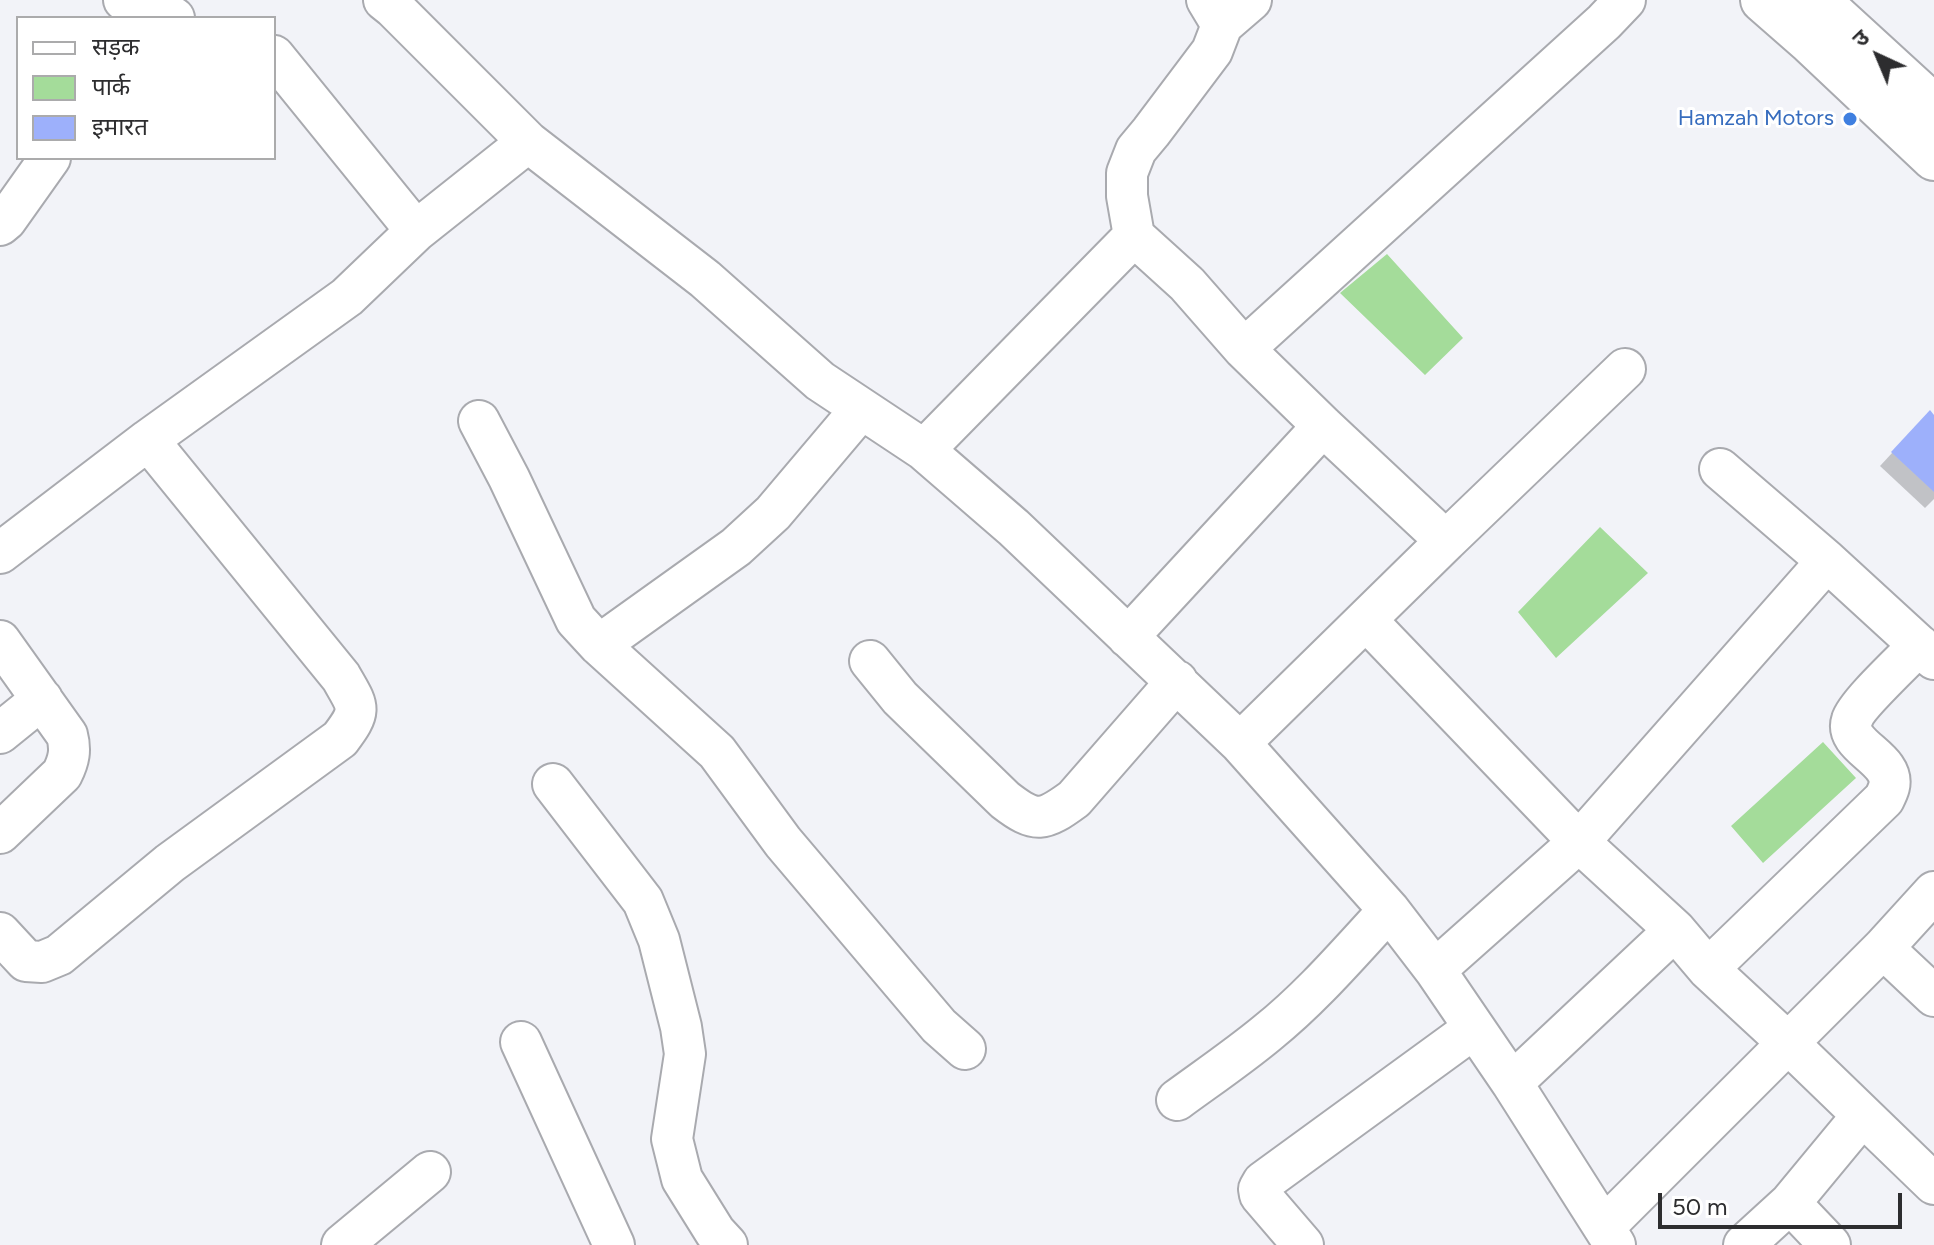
<!DOCTYPE html>
<html>
<head>
<meta charset="utf-8">
<style>
  body { margin:0 }
  #map { position:relative; width:1934px; height:1245px; overflow:hidden; background:#f2f3f8; font-family:Figtree,"Noto Sans Devanagari",sans-serif }
  canvas { display:block }
  .legend { position:absolute; left:16px; top:16px; width:260px; height:144px; box-sizing:border-box; background:#fff; border:2px solid #ababac; margin:0; padding:10px 14px; list-style:none; font-size:24px; color:#2d2d2f }
  .legend li { display:flex; align-items:center; gap:16px; height:40px }
  .legend b { width:40px; border:2px solid #ababac }
  .north { position:absolute; left:1838px; top:16px; width:80px; height:80px; -webkit-text-stroke:6px #fff; paint-order:stroke; rotate:316deg; font-size:22px; font-weight:700; line-height:32px; text-align:center; color:#2d2d2f }
  .north::after { content:''; display:block; margin:auto; width:28px; height:36px; background:#2d2d2f; clip-path:polygon(50% 0,100% 100%,50% 72%,0 100%) }
  .scale { position:absolute; left:1658px; top:1193px; width:244px; height:36px; box-sizing:border-box; border:4px solid #2d2d2f; border-top:0; padding-left:10px; font-size:24px; line-height:28px; white-space:nowrap; color:#2d2d2f; -webkit-text-stroke:6px #fff; paint-order:stroke }
</style>
</head>
<body>
<div id="map">
<canvas width="1934" height="1245"></canvas>
<ul class="legend">
<li><b style="height:10px;background:#fff"></b>सड़क</li>
<li><b style="height:22px;background:#a4dc9a"></b>पार्क</li>
<li><b style="height:22px;background:#9db0fb"></b>इमारत</li>
</ul>
<div class="north">उ</div>
<div class="scale">50 m</div>
</div>
<script>
const ctx = document.querySelector('canvas').getContext('2d');
ctx.lineJoin = 'round';
function fill(path, color) {
  ctx.fillStyle = color;
  ctx.fill(path, 'evenodd');
}
function strokePath(path, color, width, dash) {
  ctx.strokeStyle = color;
  ctx.lineWidth = width;
  ctx.lineCap = dash ? 'butt' : 'round';
  ctx.setLineDash(dash || []);
  ctx.stroke(path);
}
function drawText(font, color, halo, rows, align = 'center') {
  ctx.font = font + ' Figtree,sans-serif';
  ctx.lineWidth = 6;
  ctx.setLineDash([]);
  ctx.textBaseline = 'middle';
  ctx.strokeStyle = halo;
  ctx.fillStyle = color;
  for (const [text, x, y, turn = 0] of rows) {
    ctx.save();
    ctx.translate(x, y);
    ctx.rotate((+turn || 0) * Math.PI / 180);
    ctx.textAlign = isNaN(turn) ? turn : align;
    if (halo) ctx.strokeText(text, 0, 0);
    ctx.fillText(text, 0, 0);
    ctx.restore();
  }
}
fill(new Path2D(`
  M1387 254 1463 338 1425 375 1340 293Z
  M1600 527 1648 573 1556 658 1518 612Z
  M1823 742 1856 778 1763 863 1731 826Z`), '#a4dc9a');
fill(new Path2D(`
  M1934 418V499L1925 508 1880 466 1917 426Z`), '#0003');
fill(new Path2D(`
  M1930 410 1934 415V492L1891 452Z`), '#9db0fb');
const minor = new Path2D(`
  M124 0 146 13 174 18
  M384 0 394 8 528 142 705 279 820 381 924 450 1013 527 1240 743 1389 910 1435 970 1512 1083 1615 1245
  M1207 0 1222 25 1212 51 1151 132 1136 150 1127 173V196L1134 236 1187 284 1244 349 1323 426 1446 541 1240 743
  M1222 25 1251 0
  M274 56 416 231
  M0 225 6 220 50 158
  M1244 349 1604 22 1625 0
  M479 421 509 478 576 620 599 645 717 752 783 842 939 1026 965 1049
  M924 450 1134 236
  M1720 469 1827 561 1934 659
  M1446 541 1625 369
  M0 553 148 440 347 297 416 231 528 142
  M1366 620 1579 842 1675 930 1708 969 1788 1043 1934 1184
  M1128 637 1323 426
  M0 641 67 735C71 750 69 760 62 774L0 833
  M599 645 736 547 773 513 861 409
  M870 661 900 698 1005 800C1036 824 1044 821 1074 799L1177 681
  M0 733 42 699
  M553 784 643 901 659 940 681 1027 685 1054 672 1139 682 1179 715 1232 727 1245
  M0 933 26 961 42 962 59 955 170 863 340 739C363 709 358 707 341 677L148 440
  M1883 948 1934 996
  M1708 969 1884 799C1886 795 1888 791 1889 787 1896 758 1843 747 1852 720 1856 705 1906 659 1919 645
  M1435 970 1579 842 1827 561
  M521 1042 614 1245
  M1512 1083 1675 930
  M1177 1100C1207 1078 1238 1057 1267 1033 1312 997 1350 952 1389 910
  M1790 1203 1830 1245
  M1604 1227 1883 948 1934 892
  M342 1245 430 1172
  M1303 1245 1260 1195 1259 1189 1263 1182 1473 1029
  M1744 1245 1790 1203 1862 1116`);
const highway = new Path2D(`
  M1763 0 1811 42 1934 158
  M1817 0 1934 107`);
strokePath(minor, '#a9aaaf', 44);
strokePath(highway, '#a9aaaf', 48);
strokePath(minor, '#fff', 40);
strokePath(highway, '#fff', 44);
for (const [x, y, r, color] of [
  [1850,119,8,"#3f7fe0"]
]) {
  const dot = new Path2D();
  dot.arc(x, y, r, 0, 2 * Math.PI);
  ctx.fillStyle = color;
  ctx.fill(dot);
  strokePath(dot, '#fff', 3);
}
drawText('22px', '#366cbe', '#fff', [
  ["Hamzah Motors",1834,119]
], 'right');
</script>
</body>
</html>
